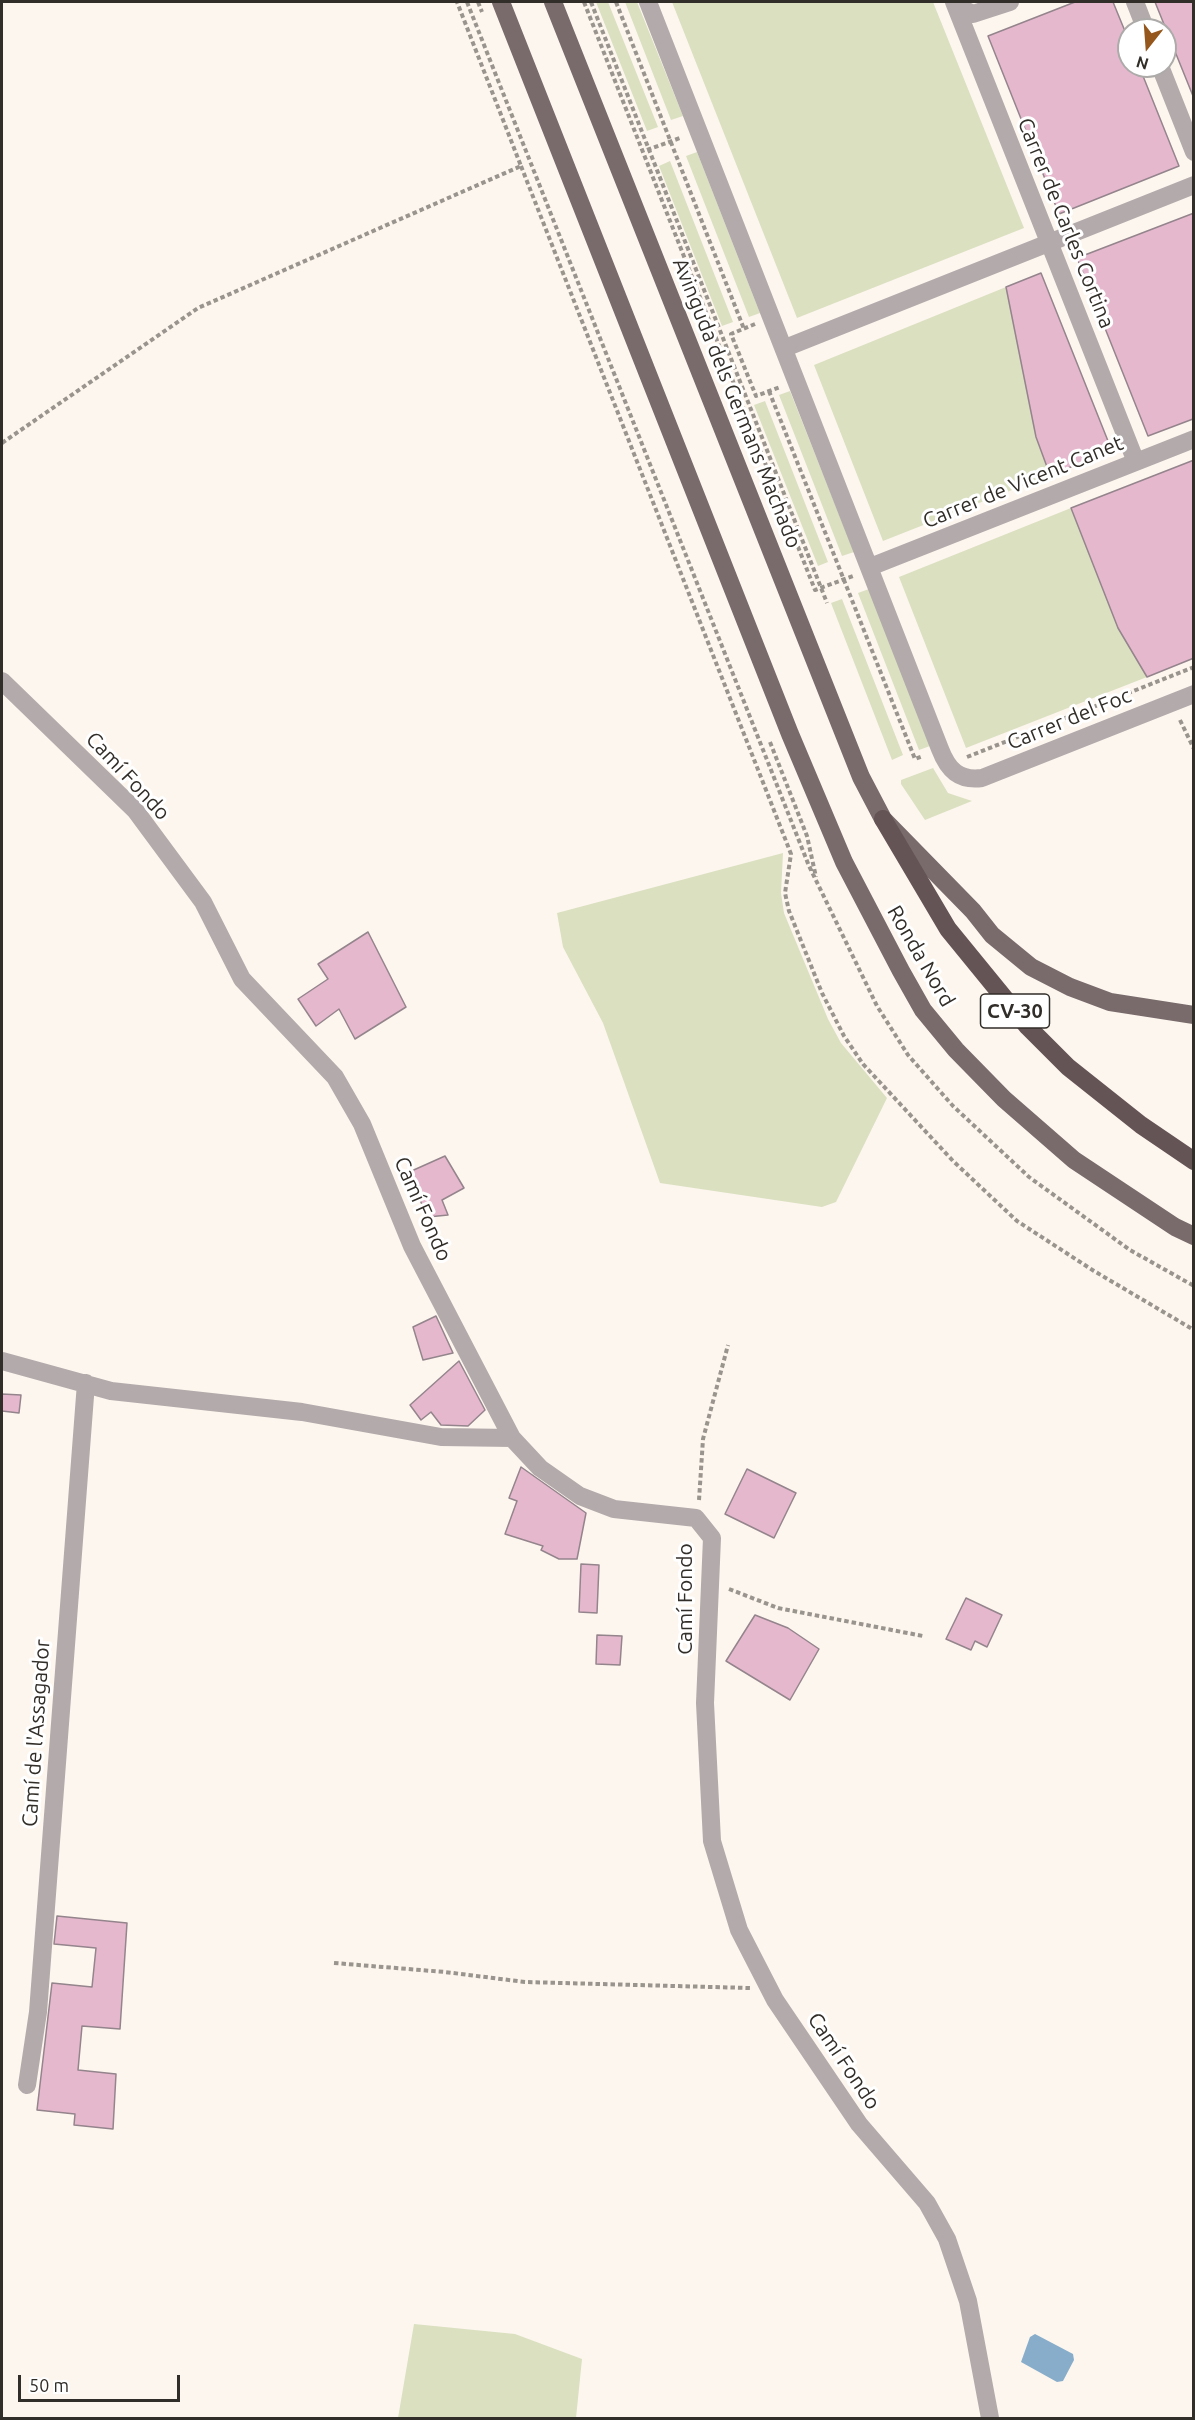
<!DOCTYPE html>
<html>
<head>
<meta charset="utf-8">
<style>
  body { margin:0 }
  #map { position:relative; width:1195px; height:2420px; overflow:hidden; background:#fdf6ee; font-family:Ubuntu,sans-serif }
  canvas { display:block }
  .frame { position:absolute; inset:0; border:3px solid #312d28; pointer-events:none }
  .north { position:absolute; left:1117px; top:18px; width:60px; height:60px; box-sizing:border-box; background:#fff; border:2px solid #adaba9; border-radius:50%; rotate:197deg; font-size:16px; font-weight:700; line-height:24px; text-align:center; color:#312d28 }
  .north::after { content:''; display:block; margin:auto; width:21px; height:27px; background:#96571d; clip-path:polygon(50% 0,100% 100%,50% 72%,0 100%) }
  .scale { position:absolute; left:18px; top:2375px; width:162px; height:27px; box-sizing:border-box; border:3px solid #312d28; border-top:0; padding-left:8px; font-size:18px; line-height:21px; white-space:nowrap; color:#312d28; -webkit-text-stroke:4px #fff; paint-order:stroke }
</style>
</head>
<body>
<div id="map">
<canvas width="1195" height="2420"></canvas>
<div class="frame"></div>
<div class="north">N</div>
<div class="scale">50 m</div>
</div>
<script>
const ctx = document.querySelector('canvas').getContext('2d');
ctx.lineJoin = 'round';
function fill(path, color) {
  ctx.fillStyle = color;
  ctx.fill(path, 'evenodd');
}
function strokePath(path, color, width, dash) {
  ctx.strokeStyle = color;
  ctx.lineWidth = width;
  ctx.lineCap = dash ? 'butt' : 'round';
  ctx.setLineDash(dash || []);
  ctx.stroke(path);
}
function drawText(font, color, halo, rows, align = 'center') {
  ctx.font = font + ' Ubuntu,sans-serif';
  ctx.lineWidth = 6;
  ctx.setLineDash([]);
  ctx.textBaseline = 'middle';
  ctx.strokeStyle = halo;
  ctx.fillStyle = color;
  for (const [text, x, y, turn = 0] of rows) {
    ctx.save();
    ctx.translate(x, y);
    ctx.rotate((+turn || 0) * Math.PI / 180);
    ctx.textAlign = isNaN(turn) ? turn : align;
    if (halo) ctx.strokeText(text, 0, 0);
    ctx.fillText(text, 0, 0);
    ctx.restore();
  }
}
fill(new Path2D(`
  M596 2H608L658 127 647 131Z
  M625 2H637L683 116 671 120Z
  M672 2H933L1024 228 797 318Z
  M697 152 760 313 749 317 686 156Z
  M670 161 733 322 722 326 659 166Z
  M1006 287 1036 437 1050 475 883 541 814 365Z
  M790 391 854 552 842 556 779 395Z
  M765 401 828 562 818 566 754 405Z
  M1071 508 1119 629 1147 677 966 748 899 577Z
  M869 589 930 746 919 750 858 593Z
  M842 599 903 755 892 760 831 603Z
  M933 768 948 793 972 801 925 820 901 784V780Z
  M783 853 781 893 784 913 828 1019 841 1043 887 1098 836 1202 822 1207 660 1183 603 1023 563 947 557 913Z
  M414 2324 515 2334 582 2359 576 2418H398Z`), '#dbe0c1');
fill(new Path2D(`
  M1035 2334 1073 2354 1074 2360 1063 2381 1057 2382 1021 2362 1030 2337Z`), '#87adcb');
const building = new Path2D(`
  M1075 2H1113L1129 41V66H1139L1179 166 1059 214 988 36Z
  M1155 2H1194V96H1193Z
  M1194 213 1193 419 1148 436 1077 258Z
  M1041 273 1112 451 1050 475 1036 437 1006 287Z
  M1194 460V658L1147 677 1118 628 1071 508Z
  M368 932 406 1007 355 1039 339 1009 316 1026 298 999 328 979 318 964Z
  M445 1156 464 1188 442 1200 448 1215 428 1217 407 1173Z
  M436 1316 453 1353 423 1360 413 1327Z
  M459 1361 485 1410 468 1426 441 1425 431 1412 421 1420 410 1405Z
  M2 1394 21 1395 19 1413 2 1411Z
  M521 1467 586 1513 577 1559H559L541 1550 543 1546 505 1534 517 1501 509 1498Z
  M747 1469 796 1493 774 1538 725 1514Z
  M581 1564 599 1565 597 1613 579 1612Z
  M966 1598 1002 1615 987 1647 975 1641 971 1650 946 1639Z
  M755 1615 788 1628 819 1649 790 1700 726 1661Z
  M597 1635 622 1636 620 1665 596 1664Z
  M57 1916 127 1923 120 2029 82 2026 78 2070 116 2074 113 2129 74 2125 75 2114 37 2110 52 1983 92 1987 96 1948 54 1944Z`);
fill(building, '#e6b8ce');
strokePath(building, '#94848c', 1.5);
strokePath(new Path2D(`
  M467 2 809 866 877 1006 908 1055 953 1106 1029 1177 1130 1250 1194 1286
  M478 2 482 12
  M584 2 815 590 853 576
  M591 2 827 603
  M616 2 744 329
  M647 150 680 138
  M521 166 786 841 791 854 785 893 789 911 822 993 844 1036 863 1064 953 1161 1017 1221 1094 1271 1194 1330
  M755 324 731 334 756 396 780 387
  M769 391 915 759 923 756
  M2 443 198 308 521 166 457 2
  M1180 720 1194 749
  M770 742 807 836 816 877
  M967 757 1194 667
  M699 1500 703 1439 728 1345
  M729 1589 778 1608 923 1636
  M334 1963 445 1972 525 1982 750 1988`), '#9a948e', 4, [4.5, 3]);
strokePath(new Path2D(`
  M648 2 940 749C948 770 959 781 982 778L1194 694
  M954 2 1136 462
  M1135 2 1146 30
  M956 6 973 14 1010 2
  M1160 66 1194 152
  M785 348 1194 185
  M870 567 1194 439
  M2 681 135 810 203 902 242 979 335 1077 362 1124 412 1246 512 1438 540 1468 580 1496 614 1509 696 1518 712 1538 705 1703 712 1841 739 1930 775 2000 859 2124 927 2203 947 2239 968 2301 990 2418
  M2 1361 111 1391 302 1412 441 1437 512 1438
  M27 2085 38 2012 86 1383`), '#b3aaab', 18);
strokePath(new Path2D(`
  M501 2 790 734 844 862 901 971 923 1010 956 1050 1004 1099 1074 1160 1175 1227 1194 1236
  M553 2 861 777 883 819 973 911 992 935 1031 967 1070 987 1110 1002 1194 1015`), '#796b6c', 18);
strokePath(new Path2D(`
  M883 819 948 929 1028 1027 1068 1067 1141 1125 1194 1161`), '#655455', 18);
for (const [x, y, w] of [
  [1015,1011,69]
]) {
  const box = new Path2D();
  box.roundRect(x - w / 2, y - 17, w, 34, 4.5);
  ctx.fillStyle = '#fff';
  ctx.fill(box);
  strokePath(box, '#312d28', 1.5);
}
drawText('bold 20px', '#312d28', null, [
  ["CV-30",1015,1011]
]);
drawText('21px', '#312d28', '#fff', [
  ["Carrer de Carles Cortina",1066,223,68],
  ["Avinguda dels Germans Machado",737,403,68],
  ["Carrer de Vicent Canet",1023,482,-22],
  ["Carrer del Foc",1069,719,-22],
  ["Camí Fondo",128,776,47],
  ["Ronda Nord",921,956,60],
  ["Camí Fondo",423,1209,66],
  ["Camí Fondo",685,1599,-90],
  ["Camí de l'Assagador",36,1733,-86],
  ["Camí Fondo",844,2061,56]
]);
</script>
</body>
</html>
